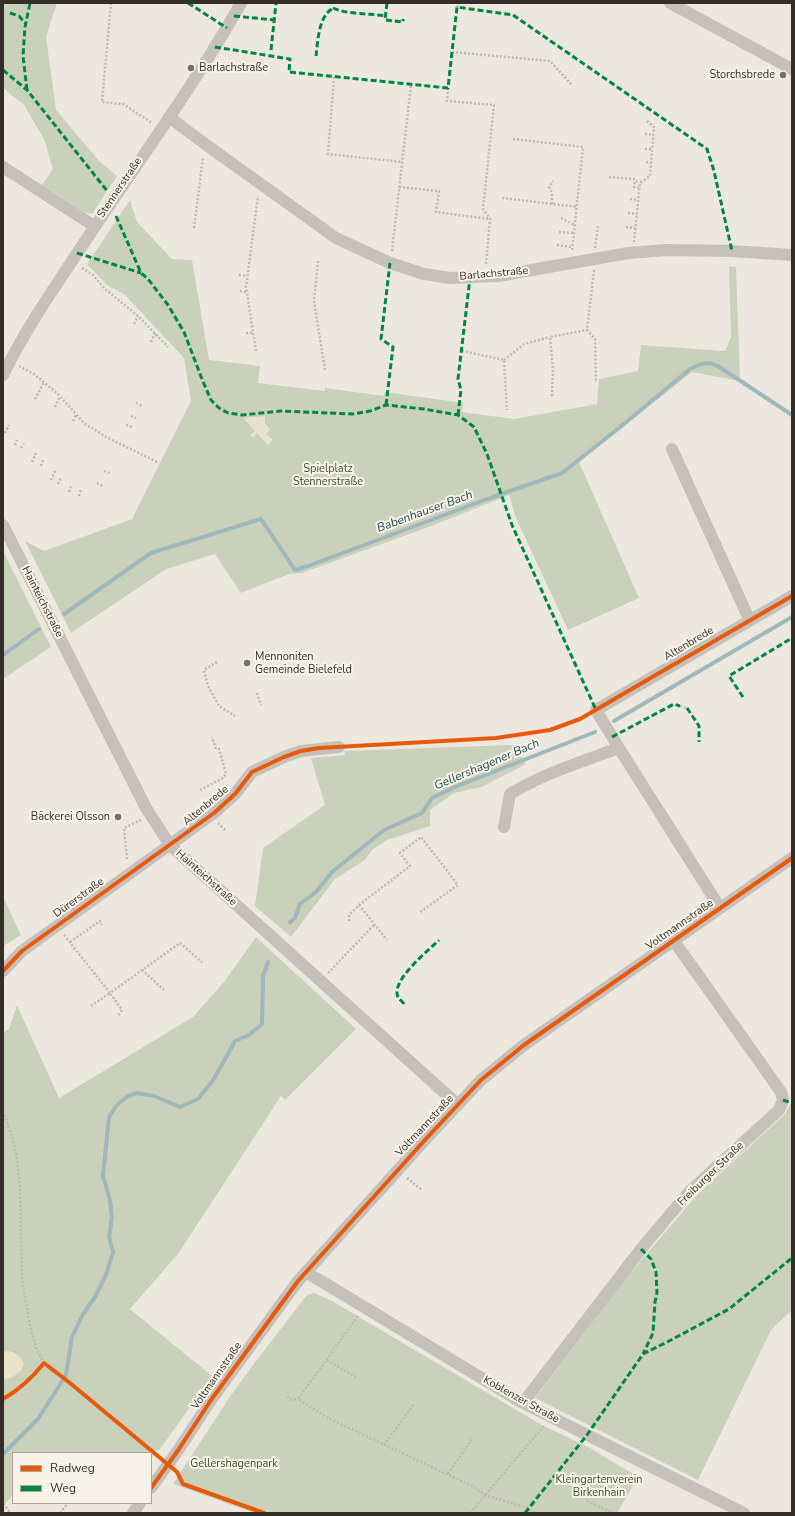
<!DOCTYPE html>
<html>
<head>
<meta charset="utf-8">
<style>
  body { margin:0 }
  #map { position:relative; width:795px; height:1516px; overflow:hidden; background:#ece8e0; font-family:"Nunito Sans",sans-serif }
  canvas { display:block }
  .frame { position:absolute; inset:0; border:4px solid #352e28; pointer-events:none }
  .legend { position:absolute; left:12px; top:1452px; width:140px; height:52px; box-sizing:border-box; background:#f8f3e8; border:1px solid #aaa49b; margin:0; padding:5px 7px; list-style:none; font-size:12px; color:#352e28 }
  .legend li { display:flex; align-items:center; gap:8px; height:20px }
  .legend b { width:20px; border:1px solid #aaa49b }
</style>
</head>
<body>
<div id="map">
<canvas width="795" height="1516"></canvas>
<div class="frame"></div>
<ul class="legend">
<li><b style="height:5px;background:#e8590c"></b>Radweg</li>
<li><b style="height:5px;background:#00873e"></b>Weg</li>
</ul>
</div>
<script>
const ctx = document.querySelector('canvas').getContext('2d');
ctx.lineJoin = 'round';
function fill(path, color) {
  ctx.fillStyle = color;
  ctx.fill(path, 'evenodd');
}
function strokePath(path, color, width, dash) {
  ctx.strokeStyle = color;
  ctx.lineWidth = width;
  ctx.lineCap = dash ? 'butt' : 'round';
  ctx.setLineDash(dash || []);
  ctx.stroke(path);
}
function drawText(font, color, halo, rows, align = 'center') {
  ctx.font = font + ' "Nunito Sans",sans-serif';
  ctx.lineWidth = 4;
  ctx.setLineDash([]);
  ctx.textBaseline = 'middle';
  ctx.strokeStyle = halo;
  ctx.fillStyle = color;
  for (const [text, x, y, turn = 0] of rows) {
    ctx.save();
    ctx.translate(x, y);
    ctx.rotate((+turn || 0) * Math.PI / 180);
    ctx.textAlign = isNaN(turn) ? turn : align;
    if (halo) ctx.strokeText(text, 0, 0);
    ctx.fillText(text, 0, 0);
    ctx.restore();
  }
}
fill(new Path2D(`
  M3 3H57L46 37 56 110 100 162 117 176 92 214 85 213 42 185 53 169 44 139 24 105 3 88Z
  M130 200 137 222 172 259 192 260 209 360 260 366 258 383 325 391V388L384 396 385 392 463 403 462 412 514 419 597 404 599 379 638 371 641 345 725 351 731 337 729 266 736 267 740 381 692 372 579 462 639 598 568 630 516 518 509 495 434 525 302 573 289 574 241 593 215 554 166 569 71 633 25 541 44 551 132 519 191 401 184 358 124 294 107 285 87 264Z
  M3 551 51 647 3 679Z
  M512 745 526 764 482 787 454 793 430 810V826L387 840 372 850 365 860 335 879 291 937 255 906 263 848 325 805 311 758 345 755 344 751Z
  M3 897 21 935 3 946Z
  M256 937 356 1029 285 1100 281 1096 178 1254 130 1309 212 1376 163 1445 159 1450H154L151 1454V1453H13V1494L3 1507V1033L9 1029 17 1005 59 1098 193 1017 224 982Z
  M792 1089V1310L771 1330 698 1480 535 1398 625 1279 698 1194 785 1114 791 1103Z
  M314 1293 332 1301 540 1424 590 1448 638 1477 617 1513H254L173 1484 229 1398 256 1361 307 1295Z`), '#cad1bb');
fill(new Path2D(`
  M7 1351C16 1352 20 1356 24 1364L21 1371 11 1378 3 1380V1352Z`), '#ebe2c8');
fill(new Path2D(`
  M265 416V423L270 430 266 434 273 440 268 445 257 433 253 437 250 435 255 431 243 418Z`), '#eae1d1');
strokePath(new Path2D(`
  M64 614 151 553 261 519 295 570 308 566 487 499 562 473 619 428 690 369 701 364 710 363 718 366 792 415
  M3 655 39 629
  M614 721 792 617
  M290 922 295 918 300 904 316 892 332 872 384 830 422 813 432 798 455 787 595 732
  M3 1454 38 1419 66 1375 72 1337 83 1314 95 1297 106 1275 113 1252 109 1237 112 1218 110 1200 103 1176 109 1117 117 1105 128 1096 137 1093 154 1096 180 1107 198 1099 214 1079 235 1041 249 1035 262 1024 263 976 268 962`), '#9eb8bc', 4);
strokePath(new Path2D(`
  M111 3 102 102 123 104 152 123
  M457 7 459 3
  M452 52 550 61 571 84
  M334 77 328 154 402 162
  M448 88 447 101 494 105 483 209 490 219 486 264
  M645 134 654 135
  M513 139 583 147 572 251
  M645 149H653
  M646 162 651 163
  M609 177 634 179 635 181
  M399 187 439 191 436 212 490 219
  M639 188 634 187 635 181 642 182
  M502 198 577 207
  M630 199 638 200
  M552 204V193L549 187 553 181
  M628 213 637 214
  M561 218 575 225
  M626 227 635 228
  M194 228 203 157
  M559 232 574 233
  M634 242 640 183 650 176 654 127 647 121
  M557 245 572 247
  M595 248 598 226
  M392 251 411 85
  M318 261 314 301 325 370
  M82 268 93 275 104 288 138 316 168 347
  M594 270 587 330 595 339 596 382
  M239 275 246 276
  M240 291 246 292
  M134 324 138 316
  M246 333H253
  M151 342 155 333
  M256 351 246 287 258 196
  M462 351 504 360 507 410
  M504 360 524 344 550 337
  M19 366 34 374 59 395 84 423 106 437 157 462
  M552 396 553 369 550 337 587 330
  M35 399 44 382
  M136 403 142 406
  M55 407 60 396
  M131 416 136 418
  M73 421 76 415
  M126 425 132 427
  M5 433 9 425
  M15 445 17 440
  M21 448 24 444
  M32 462 36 453
  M41 466 43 460
  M104 471 110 473
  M51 480 55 471
  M97 483 103 486
  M58 484 61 478
  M69 492 71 486
  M79 496 81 489
  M217 662 204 670 208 686 219 706 235 716
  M257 693 261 705
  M680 706 687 708
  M200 790 223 778 226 774 219 749H216L212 737
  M218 823 225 830
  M127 859 124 828 141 820
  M359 905 387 940
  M349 921V915L359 905 410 866 400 853 421 837 458 885 419 913
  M64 935 110 993 180 943 202 962
  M70 942 100 921 102 925
  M142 970 164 990
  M328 973 374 925
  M91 1006 110 993 122 1010 118 1016
  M3 1111 12 1136 17 1159 20 1185 22 1280 30 1325 36 1348 44 1363 70 1383 160 1458
  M407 1178 422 1190
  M358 1316 298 1399 328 1418 474 1487 485 1495 528 1508 536 1513
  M327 1360 356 1377
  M287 1397 292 1400 298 1399
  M3 1399C19 1390 32 1378 44 1363
  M384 1445 414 1404
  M177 1473 183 1484 264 1513
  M448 1474 472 1439
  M587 1501 613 1513
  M3 1504 11 1513
  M60 1513 68 1503
  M470 1513 544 1426`), '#beb9b2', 2.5, [2, 2]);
strokePath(new Path2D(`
  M670 3 792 69
  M169 117 205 144 336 238 390 263 424 274 450 278 498 276 628 253 666 250 732 251 792 255
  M3 167 94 226
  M3 375C22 336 46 300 70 264 127 177 190 93 241 3
  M672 449 749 619
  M3 525 146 808 170 845 457 1104
  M504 827 510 794C545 773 581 762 619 748
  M720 908 619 748 596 710 792 596
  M3 971 22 951 214 813 235 794 252 772 284 757 301 751 339 747
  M306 1272 523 1403 744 1513
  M523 1403 641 1249 688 1193 779 1110 783 1100 781 1092 674 941
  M151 1488 179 1449 211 1400 298 1281 424 1141 481 1080 524 1045 792 858
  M133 1513 140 1503`), '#c5c0ba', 12);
strokePath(new Path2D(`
  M188 3 227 28
  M387 3 385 20 403 22V19
  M333 8C349 15 368 13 386 16
  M10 13 19 16 26 24
  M234 16 275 20
  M215 47 290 59 289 72 448 88 457 7 513 15 707 149 714 171 732 251
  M271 50 276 3
  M316 56C318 41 318 17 333 8
  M3 70 27 90 108 192
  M27 90 23 56 25 27 30 3
  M116 216 141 273 148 279 168 305 184 332 202 379 211 400 219 408 228 413 242 415 281 411 353 414 370 411 386 405 424 409 458 415 474 427 487 454 512 525 596 710 594 711
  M77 253 141 273
  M386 405 393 347 381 339 390 263
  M458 415 461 390 458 379 470 278
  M743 697 729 676 792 638
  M687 708 699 726V742
  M612 737 674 704 680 706
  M404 1004C403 1002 399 999 398 997 390 981 429 950 439 940
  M783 1100 792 1103
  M641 1249 651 1259 656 1272 657 1293 655 1302 653 1333 643 1354
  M525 1513 587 1435 643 1354 669 1341 729 1309 792 1258`), '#00873e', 3, [6, 3]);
strokePath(new Path2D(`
  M3 971 22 951 214 813 235 794 252 772 284 757 301 751 319 748 496 738 550 730 580 719 792 596
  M3 1399C19 1390 32 1378 44 1363L70 1383 177 1472 183 1484 264 1513
  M151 1488 179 1449 211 1400 298 1281 424 1141 481 1080 524 1045 792 858`), '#e8590c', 4);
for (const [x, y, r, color] of [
  [191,68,4,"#756f68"],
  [783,75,4,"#756f68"],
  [247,663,4,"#756f68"],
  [118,817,4,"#756f68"]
]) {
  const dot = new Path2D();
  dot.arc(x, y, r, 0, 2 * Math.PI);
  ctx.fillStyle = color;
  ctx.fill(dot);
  strokePath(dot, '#f8f3e8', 1.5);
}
drawText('11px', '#352e28', '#f8f3e8', [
  ["Barlachstraße",199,68],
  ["Storchsbrede",775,75,"right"],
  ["Mennoniten",255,657],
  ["Gemeinde Bielefeld",255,670],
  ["Bäckerei Olsson",110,817,"right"]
], 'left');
drawText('11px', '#352e28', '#f8f3e8', [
  ["Stennerstraße",120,188,-56],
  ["Barlachstraße",494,274,-5],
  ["Hainteichstraße",42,602,63],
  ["Altenbrede",689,644,-31],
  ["Altenbrede",206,806,-40],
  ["Hainteichstraße",206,878,42],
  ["Dürerstraße",79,898,-36],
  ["Voltmannstraße",680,925,-35],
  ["Voltmannstraße",425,1126,-47],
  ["Freiburger Straße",711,1174,-44],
  ["Voltmannstraße",217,1376,-55],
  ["Koblenzer Straße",521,1400,29]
]);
drawText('11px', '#40522e', '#f8f3e8', [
  ["Spielplatz",328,469],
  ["Stennerstraße",328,482],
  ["Gellershagenpark",234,1464],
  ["Kleingartenverein",599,1480],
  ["Birkenhain",599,1493]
]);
drawText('italic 12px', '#204b54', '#f8f3e8', [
  ["Babenhauser Bach",425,512,-20],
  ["Gellershagener Bach",487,765,-23]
]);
</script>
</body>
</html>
